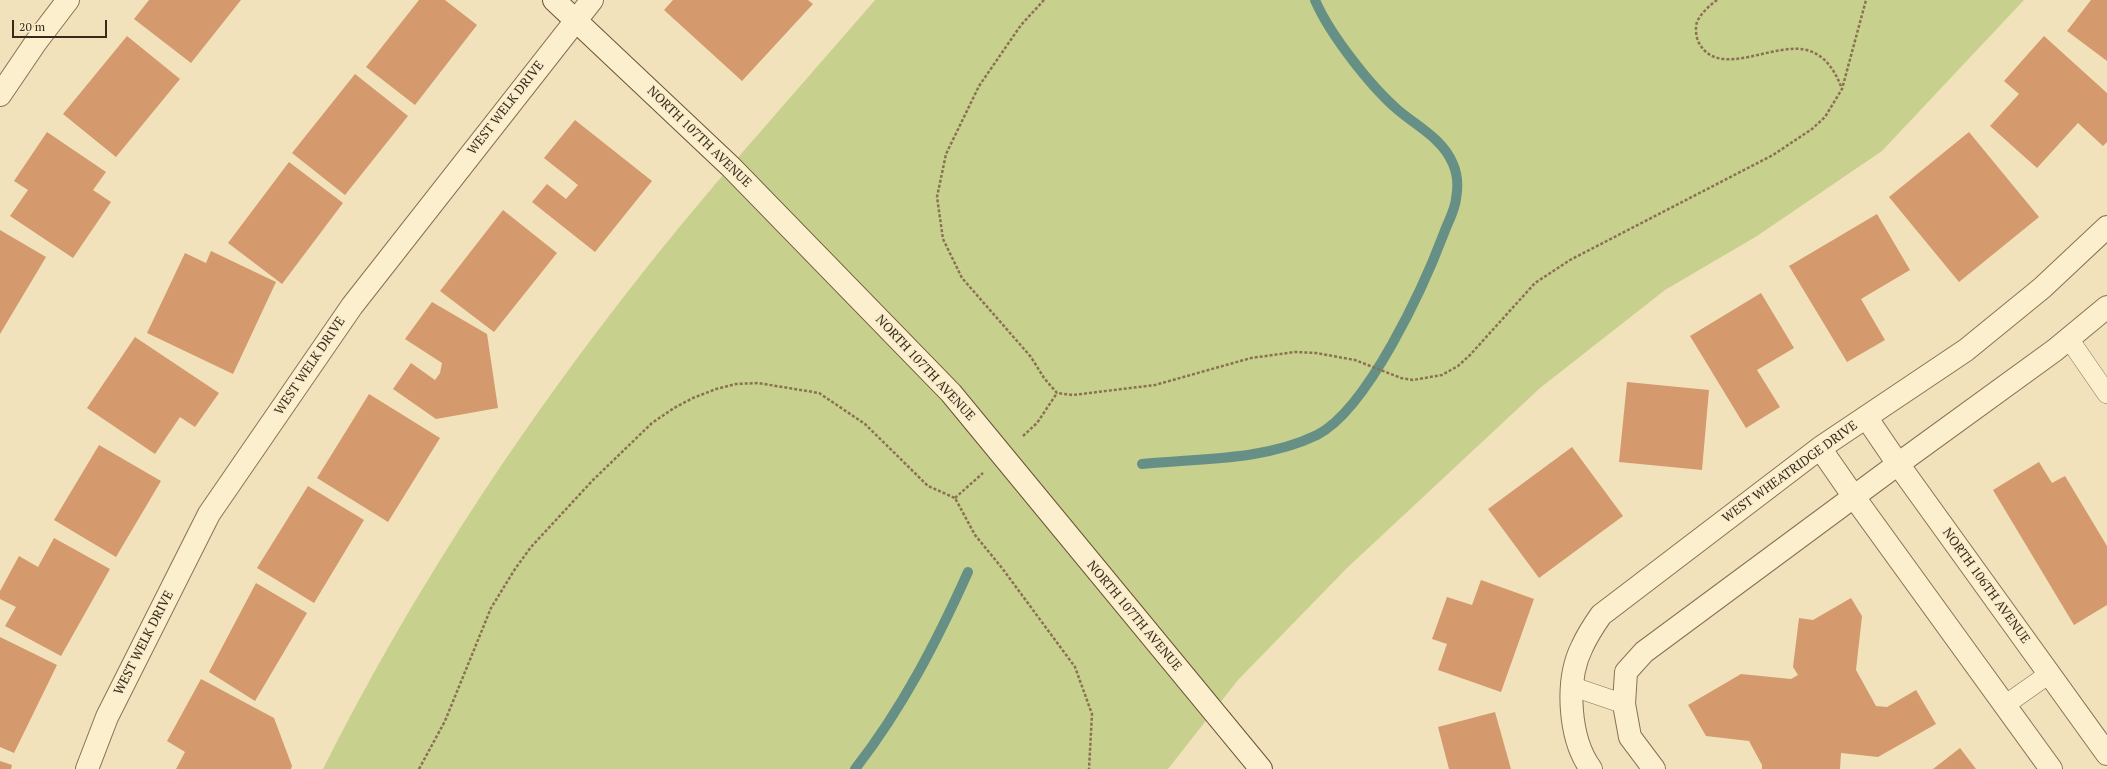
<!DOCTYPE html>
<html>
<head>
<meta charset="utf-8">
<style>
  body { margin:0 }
  #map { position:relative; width:2107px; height:769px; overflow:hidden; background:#f2e2bb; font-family:"PT Serif",serif }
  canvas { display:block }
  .scale { position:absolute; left:12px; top:20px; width:95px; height:18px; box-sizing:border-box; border:2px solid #38291a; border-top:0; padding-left:5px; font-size:12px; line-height:14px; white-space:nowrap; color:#38291a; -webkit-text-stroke:3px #f8eccb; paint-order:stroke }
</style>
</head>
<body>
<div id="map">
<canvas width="2107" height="769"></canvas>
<div class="scale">20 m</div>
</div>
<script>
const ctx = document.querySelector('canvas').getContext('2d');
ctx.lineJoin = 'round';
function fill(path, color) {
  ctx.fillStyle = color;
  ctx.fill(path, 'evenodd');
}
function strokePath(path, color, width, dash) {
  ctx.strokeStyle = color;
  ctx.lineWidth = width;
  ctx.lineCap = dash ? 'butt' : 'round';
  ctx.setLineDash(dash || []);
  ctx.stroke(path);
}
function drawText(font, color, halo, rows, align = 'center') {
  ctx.font = font + ' "PT Serif",serif';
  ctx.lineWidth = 3;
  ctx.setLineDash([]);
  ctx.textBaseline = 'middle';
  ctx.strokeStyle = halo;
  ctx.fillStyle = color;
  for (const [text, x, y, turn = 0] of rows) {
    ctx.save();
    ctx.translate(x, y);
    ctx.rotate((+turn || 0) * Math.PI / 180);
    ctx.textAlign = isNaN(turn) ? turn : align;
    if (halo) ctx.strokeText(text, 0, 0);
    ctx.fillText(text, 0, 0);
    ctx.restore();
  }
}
fill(new Path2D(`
  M875 0H2024L1882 151 1757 236 1665 290 1540 388 1347 568 1238 680 1168 769H323C407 602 508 446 622 299 701 196 790 99 875 0Z`), '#c8d08e');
strokePath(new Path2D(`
  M1142 464C1201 458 1263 461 1317 435 1368 409 1424 286 1444 233 1448 222 1455 210 1456 199 1458 188 1458 175 1453 164 1443 139 1418 127 1398 110 1370 86 1329 33 1315 0
  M855 769C902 709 937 641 968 572`), '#669086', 10);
fill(new Path2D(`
  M149 0H241L191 63 134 19Z
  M419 0H445L477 25 415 105 366 67Z
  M673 0H808L813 4 742 81 664 10Z
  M2091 0H2107V61L2067 31Z
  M127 36 180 79 116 157 63 114Z
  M2044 36 2107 93V142L2103 146 2078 123 2037 168 1990 126 2019 94 2004 81Z
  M355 74 408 116 345 195 292 153Z
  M575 120 652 181 595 252 532 202 547 184 566 199 578 185 544 158Z
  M47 132 106 172 93 190 111 202 73 258 10 216 28 190 14 181Z
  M1969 132 2039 217 1959 282 1889 197Z
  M289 162 343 203 282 284 228 243Z
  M503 210 557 253 494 332 440 291Z
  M1877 214 1910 270 1861 299 1885 340 1847 362 1789 266Z
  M0 230 46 257 0 334Z
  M211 251 276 282 233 374 147 333 185 253 206 263Z
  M1761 293 1794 348 1757 370 1780 407 1746 428 1690 336Z
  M432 302 487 334 498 408 436 419 393 389 411 363 435 380 440 373 442 363 405 339Z
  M135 337 219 393 195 427 180 417 155 454 87 408Z
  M1627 382 1709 390 1702 470 1619 462Z
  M369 394 440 438 388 522 317 478Z
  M99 445 161 481 116 557 54 520Z
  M1572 447 1623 516 1539 578 1488 509Z
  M2039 462 2052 483 2065 476 2107 546V605L2074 625 1993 490Z
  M308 486 364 520 314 603 257 568Z
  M54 538 110 569 61 656 5 626 16 607 0 599V591L19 556 38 567Z
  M1481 580 1534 599 1501 692 1438 670 1447 644 1432 639 1447 597 1472 605Z
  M256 583 307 613 255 701 209 672Z
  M1851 598 1862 616 1856 670 1876 706 1887 707 1916 690 1936 724 1878 757 1841 753 1840 769H1762V765L1749 741 1706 736 1688 705 1741 674 1791 679 1798 675 1793 667 1799 618 1813 620Z
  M0 637 57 665 14 753 0 747Z
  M201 679 274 718 292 766 291 769H176L185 752 167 741Z
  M1495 712 1511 769H1449L1438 727Z
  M1960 748 1976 769H1933Z
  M0 761 12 765 11 769H0Z`), '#d4996d');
const lane = new Path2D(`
  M2069 339 2107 394
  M1571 686 1624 704
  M2005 705 2049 674`);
const street = new Path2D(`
  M0 95 36 42 68 0
  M1866 417 1898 464 2107 754
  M1820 448 1854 497 2051 769
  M87 769 107 717 209 514 352 306 592 0
  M1591 769C1569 739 1565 681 1582 647 1587 636 1594 625 1601 615L1820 448 1966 350 2042 288 2107 227
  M1654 769 1630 737 1624 704 1626 672 1644 652 1898 464 2055 350 2107 307`);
const secondary = new Path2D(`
  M554 0 731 167 951 393 1261 769`);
strokePath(lane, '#8a7153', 20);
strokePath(street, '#8a7153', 24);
strokePath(secondary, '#6b5237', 24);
strokePath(new Path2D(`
  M1044 0 1021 25 979 86 946 154 937 197 943 239 962 278 1031 357 1044 378 1057 393 1073 395 1155 385 1251 358 1295 352 1316 353 1355 360 1401 378 1413 380 1442 375 1458 366 1470 355 1535 283 1570 260 1773 155 1812 129 1825 117 1842 89 1866 0
  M1717 0C1709 6 1701 13 1697 22 1695 28 1696 38 1699 43 1720 81 1776 39 1810 51 1827 57 1836 73 1842 89
  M1023 436 1037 423 1057 393
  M955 498 983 473
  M419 769 445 721 491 608 515 569 531 547 593 480 652 423 674 408 693 398 716 389 736 384 758 383 819 393 865 424 928 486 955 498 975 535 1002 568 1075 667 1092 714 1089 769`), '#8a7153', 2.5, [3, 2]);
strokePath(lane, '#fcefce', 19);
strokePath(street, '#fcefce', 22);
strokePath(secondary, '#fcefce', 22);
drawText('13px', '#38291a', '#f8eccb', [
  ["WEST WELK DRIVE",506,108,-52],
  ["NORTH 107TH AVENUE",699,137,44],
  ["WEST WELK DRIVE",310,366,-56],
  ["NORTH 107TH AVENUE",925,368,47],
  ["WEST WHEATRIDGE DRIVE",1790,472,-36],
  ["NORTH 106TH AVENUE",1986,586,54],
  ["NORTH 107TH AVENUE",1134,616,50],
  ["WEST WELK DRIVE",144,643,-63]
]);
</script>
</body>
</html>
